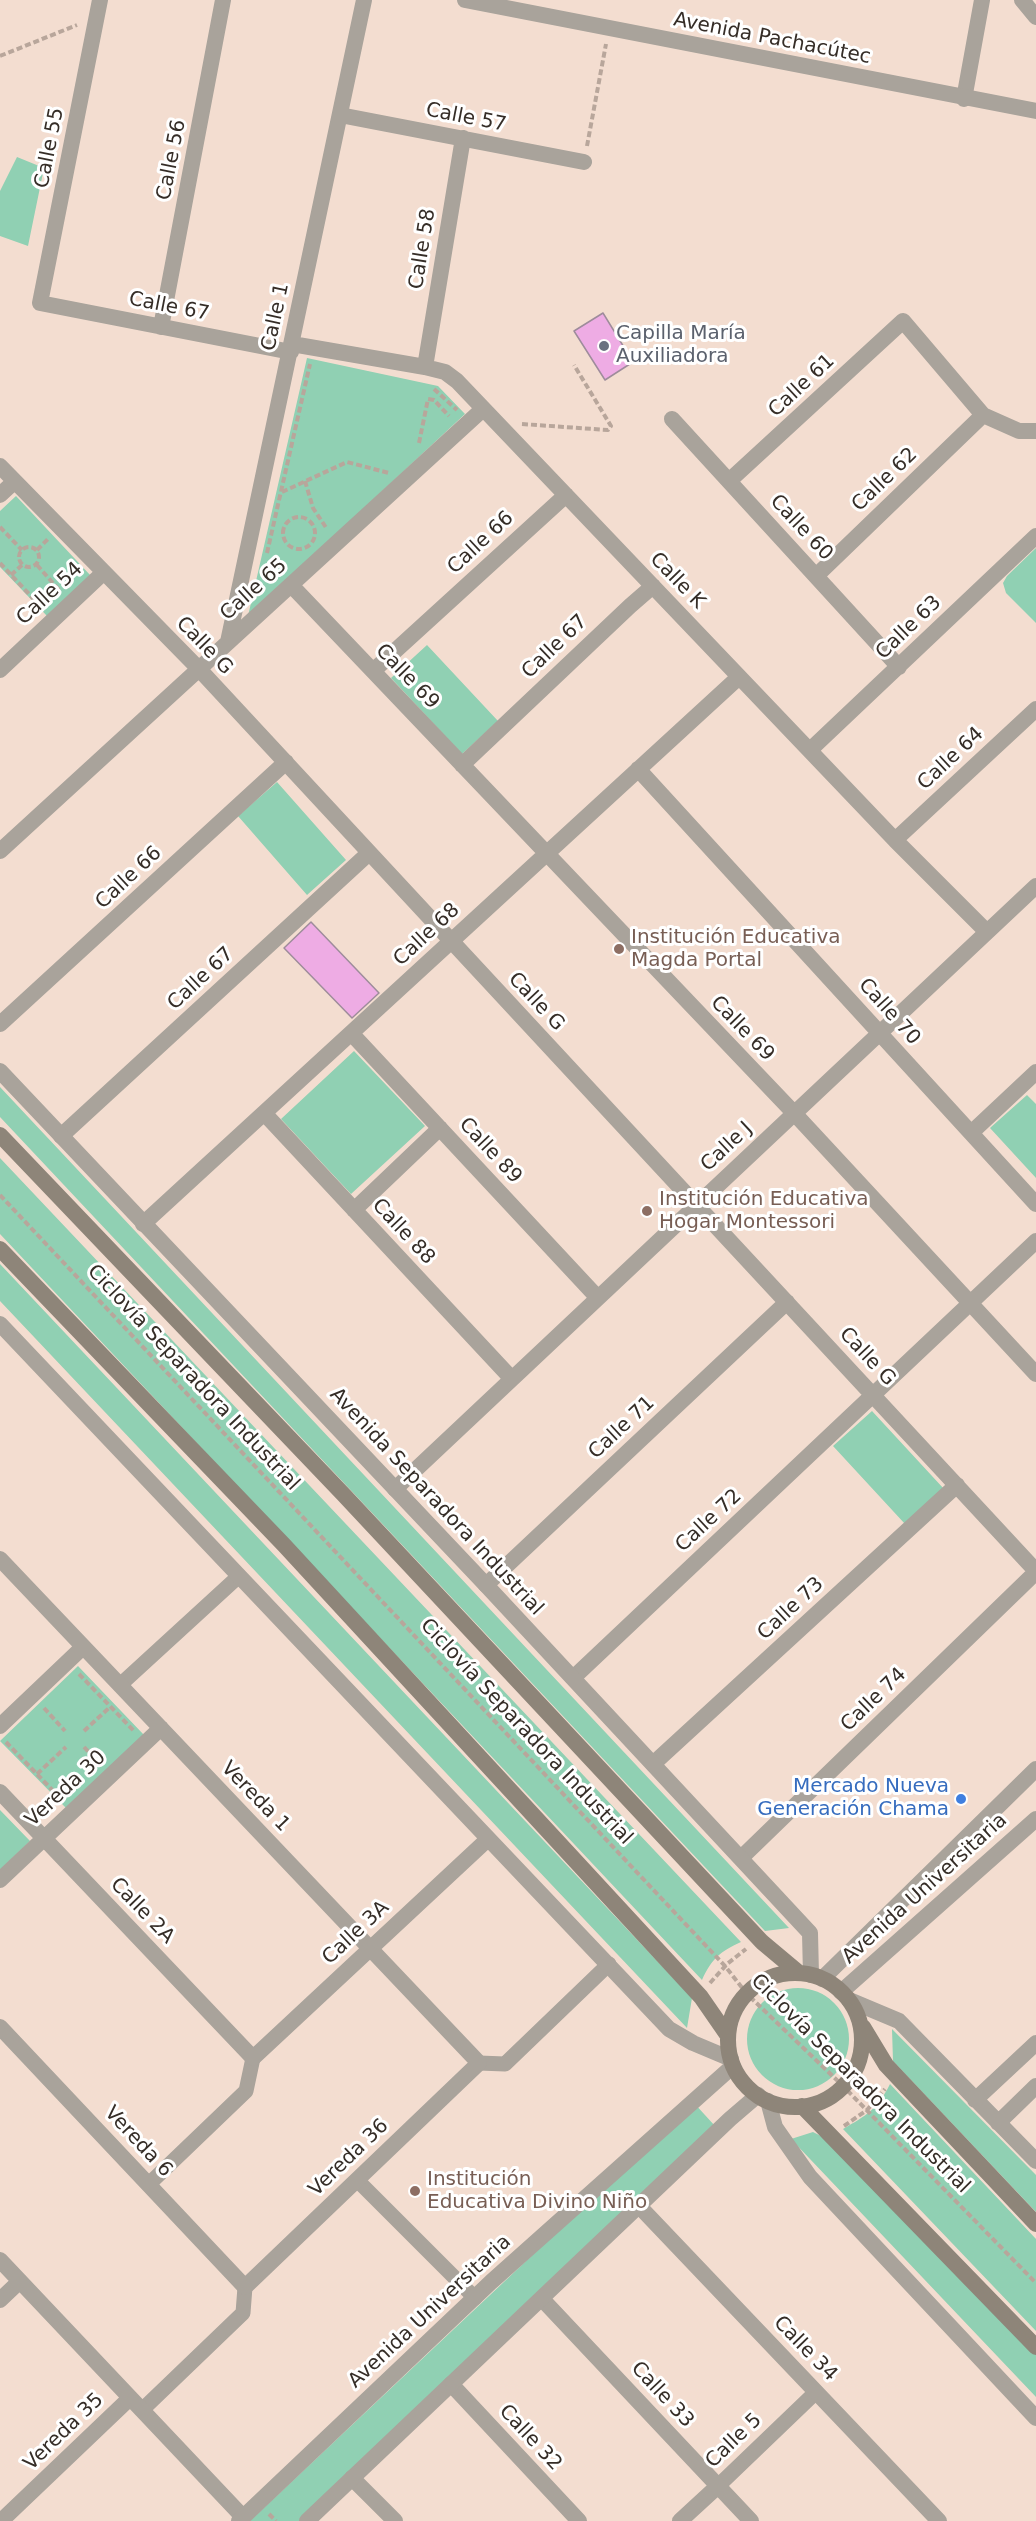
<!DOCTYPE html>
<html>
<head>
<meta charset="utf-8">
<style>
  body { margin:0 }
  canvas { display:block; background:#f3ddd0 }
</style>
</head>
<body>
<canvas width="1036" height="2521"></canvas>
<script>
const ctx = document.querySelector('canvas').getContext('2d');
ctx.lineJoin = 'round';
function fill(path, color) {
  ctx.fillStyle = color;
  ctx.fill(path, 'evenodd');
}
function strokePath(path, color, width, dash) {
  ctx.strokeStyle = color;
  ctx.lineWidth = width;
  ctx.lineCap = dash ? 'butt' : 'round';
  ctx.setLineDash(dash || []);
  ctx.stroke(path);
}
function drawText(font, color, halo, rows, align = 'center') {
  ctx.font = font + ' "DejaVu Sans",sans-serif';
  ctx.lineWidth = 6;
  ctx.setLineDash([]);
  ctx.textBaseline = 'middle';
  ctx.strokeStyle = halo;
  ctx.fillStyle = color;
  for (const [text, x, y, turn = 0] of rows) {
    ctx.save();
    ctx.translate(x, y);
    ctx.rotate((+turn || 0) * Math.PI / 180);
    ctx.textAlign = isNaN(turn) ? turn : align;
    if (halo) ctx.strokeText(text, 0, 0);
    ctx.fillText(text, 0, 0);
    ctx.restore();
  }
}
fill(new Path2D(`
  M17 157 44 168 28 246 0 236V191Z
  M307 358 438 386 465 414 248 616Z
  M16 496 91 576 48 617 0 567V511Z
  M1036 548V623L1006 593 1003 583 1007 576Z
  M427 645 498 721 462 754 391 678Z
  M277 782 346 860 307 895 238 816Z
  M354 1051 425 1126 351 1194 281 1119Z
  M0 1087 789 1928 765 1931 0 1117Z
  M1027 1095 1036 1104V1178L990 1128Z
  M0 1158 741 1942C720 1952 712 1958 702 1980L0 1234Z
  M0 1264 692 1998 687 2028 0 1301Z
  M872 1411 944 1489 905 1524 833 1446Z
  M78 1666 144 1735 67 1809 0 1741Z
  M0 1810 30 1841 0 1870Z
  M747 2039a51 51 0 1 1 102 0a51 51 0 1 1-102 0Z
  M892 2029 1036 2175V2212L893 2061Z
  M890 2084 1036 2239V2331L843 2129C867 2115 877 2110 890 2084Z
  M694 2103 715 2126 299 2521H250Z
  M813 2132 833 2142 1036 2354V2397L791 2139Z`), '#90d0b3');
const building = new Path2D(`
  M603 313 633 362 605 380 574 331Z
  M311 922 379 993 352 1018 284 948Z`);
fill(building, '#eeace4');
strokePath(building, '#9e8c9b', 1.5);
strokePath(new Path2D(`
  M0 56 77 25
  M587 146 606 44
  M434 389 457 410
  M522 424 608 430 611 426 574 365
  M419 443 428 399 434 400 449 416
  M305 481 313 508 327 529
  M282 492 347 462 389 473
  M283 533a16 16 0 1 1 32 0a16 16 0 1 1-32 0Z
  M0 527 22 550
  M19 557a10 10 0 1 1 20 0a10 10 0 1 1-20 0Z
  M37 550 49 538
  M267 553 310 364
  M0 563 42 608
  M37 565 60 591
  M11 575 22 565
  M0 1195 725 1966 747 1994 843 2086 1036 2283
  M79 1674 134 1731
  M44 1708 65 1731
  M84 1731 110 1707
  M6 1742 61 1799
  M84 1747 100 1764
  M37 1774 66 1747
  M710 1983 727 1964 746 1949
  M844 2126 867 2110 885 2089
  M269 2514 276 2521`), '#b8a69b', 4, [6, 3]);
strokePath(new Path2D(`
  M120 1685 239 1576
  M479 2063 505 2064 609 1964
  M357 2180 475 2298
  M149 2184 246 2091 253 2058
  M142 2410 243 2313 245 2287
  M718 2486 816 2392`), '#a9a39b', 15);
strokePath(new Path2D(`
  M100 0 40 303 291 352
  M964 99 982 0
  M340 115 584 162
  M161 327 223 0
  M292 344 425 367 445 372 457 381 895 840 987 932
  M425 367 463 138
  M672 419 899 667
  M0 466 199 669 1036 1571
  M729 481 903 321 983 415 1019 431H1036
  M0 495 14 482
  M816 576 983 415
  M291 585 794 1113 1036 1374
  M228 642 364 0
  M0 670 103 573
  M373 671 566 495
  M810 750 1036 536
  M462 765 630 606 653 586
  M638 769 1036 1204
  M895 840 1036 709
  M0 851 483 409
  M0 1024 286 762
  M351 1033 598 1298
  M264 1113 512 1379
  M971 1133 1036 1072
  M61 1136 369 853
  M354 1210 440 1128
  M143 1224 739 677
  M395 1489 1036 886
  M0 1559 479 2063 245 2287 0 2027
  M486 1585 787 1302
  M573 1678 1036 1241
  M0 1726 83 1647
  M653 1764 957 1485
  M0 1792 253 2058 488 1839
  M741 1858 1036 1572
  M0 1880 161 1728
  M849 2000 899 2021 1036 2161
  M975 2100 1036 2043
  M768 2101 775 2127 810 2177 1036 2418
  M998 2123 1036 2086
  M639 2206 939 2521
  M0 2260 243 2517
  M542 2299 751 2521
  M0 2300 20 2281
  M451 2384 579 2521
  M352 2478 395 2521
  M1 2521 130 2398
  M680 2521 718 2486`), '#a9a39b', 16);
strokePath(new Path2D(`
  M465 0 1036 111
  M1022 0 1036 17
  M0 1071 486 1585 810 1933 811 1975
  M0 1324 669 2029 693 2043 731 2059
  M822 1979 1036 1769
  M841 1992 1036 1819
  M239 2521 491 2282 733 2066
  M307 2521 730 2119 758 2095`), '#a9a39b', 16);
strokePath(new Path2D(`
  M0 1135 343 1494 762 1942 799 1973
  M0 1249 284 1545 701 1997 728 2036
  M728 2040a67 67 0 1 1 134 0a67 67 0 1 1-134 0Z
  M863 2027 886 2065 1036 2224
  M802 2106 1036 2347`), '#8e8579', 16);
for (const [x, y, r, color] of [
  [604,346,6,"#6b7280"],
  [619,949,6,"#8d6e63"],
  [647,1211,6,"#8d6e63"],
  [961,1799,6,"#3f7fe0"],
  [415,2191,6,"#8d6e63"]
]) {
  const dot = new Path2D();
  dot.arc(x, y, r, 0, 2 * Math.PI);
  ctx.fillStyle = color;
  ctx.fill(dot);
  strokePath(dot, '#fff', 2);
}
drawText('20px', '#352d27', '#fff', [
  ["Avenida Pachacútec",772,39,11],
  ["Calle 57",466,118,11],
  ["Calle 55",50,148,-79],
  ["Calle 56",172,160,-79],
  ["Calle 58",423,249,-81],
  ["Calle 67",169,307,11],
  ["Calle 1",276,317,-78],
  ["Calle 61",802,386,-43],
  ["Calle 62",885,480,-44],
  ["Calle 60",801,528,47],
  ["Calle 66",481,543,-43],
  ["Calle K",677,581,46],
  ["Calle 65",254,590,-42],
  ["Calle 54",50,594,-43],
  ["Calle 63",909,628,-44],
  ["Calle G",204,646,46],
  ["Calle 67",555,647,-44],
  ["Calle 69",407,677,46],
  ["Calle 64",951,759,-43],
  ["Calle 66",129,878,-43],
  ["Calle 68",427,935,-43],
  ["Calle 67",201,979,-43],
  ["Calle G",536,1002,47],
  ["Calle 70",889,1012,48],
  ["Calle 69",742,1029,46],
  ["Calle J",727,1147,-43],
  ["Calle 89",490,1151,47],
  ["Calle 88",403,1232,47],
  ["Calle G",867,1357,47],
  ["Ciclovía Separadora Industrial",193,1378,47],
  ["Calle 71",622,1428,-43],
  ["Avenida Separadora Industrial",436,1502,47],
  ["Calle 72",709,1521,-43],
  ["Calle 73",791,1609,-43],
  ["Calle 74",874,1700,-44],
  ["Ciclovía Separadora Industrial",526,1732,47],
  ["Vereda 30",66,1789,-43],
  ["Vereda 1",255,1797,46],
  ["Avenida Universitaria",925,1889,-42],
  ["Calle 2A",142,1911,46],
  ["Calle 3A",356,1933,-43],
  ["Ciclovía Separadora Industrial",860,2084,45],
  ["Vereda 6",138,2142,47],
  ["Vereda 36",349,2158,-44],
  ["Avenida Universitaria",430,2312,-43],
  ["Calle 34",805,2349,46],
  ["Calle 33",662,2395,47],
  ["Vereda 35",64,2432,-44],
  ["Calle 32",530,2438,47],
  ["Calle 5",734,2441,-44]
]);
drawText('20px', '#5b616d', '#fff', [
  ["Capilla María",616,334],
  ["Auxiliadora",616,357]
], 'left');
drawText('20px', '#785e54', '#fff', [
  ["Institución Educativa",631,938],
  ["Magda Portal",631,961],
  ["Institución Educativa",659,1200],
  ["Hogar Montessori",659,1223],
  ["Institución",427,2180],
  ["Educativa Divino Niño",427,2203]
], 'left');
drawText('20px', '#366cbe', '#fff', [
  ["Mercado Nueva",949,1787],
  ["Generación Chama",949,1810]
], 'right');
</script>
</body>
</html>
